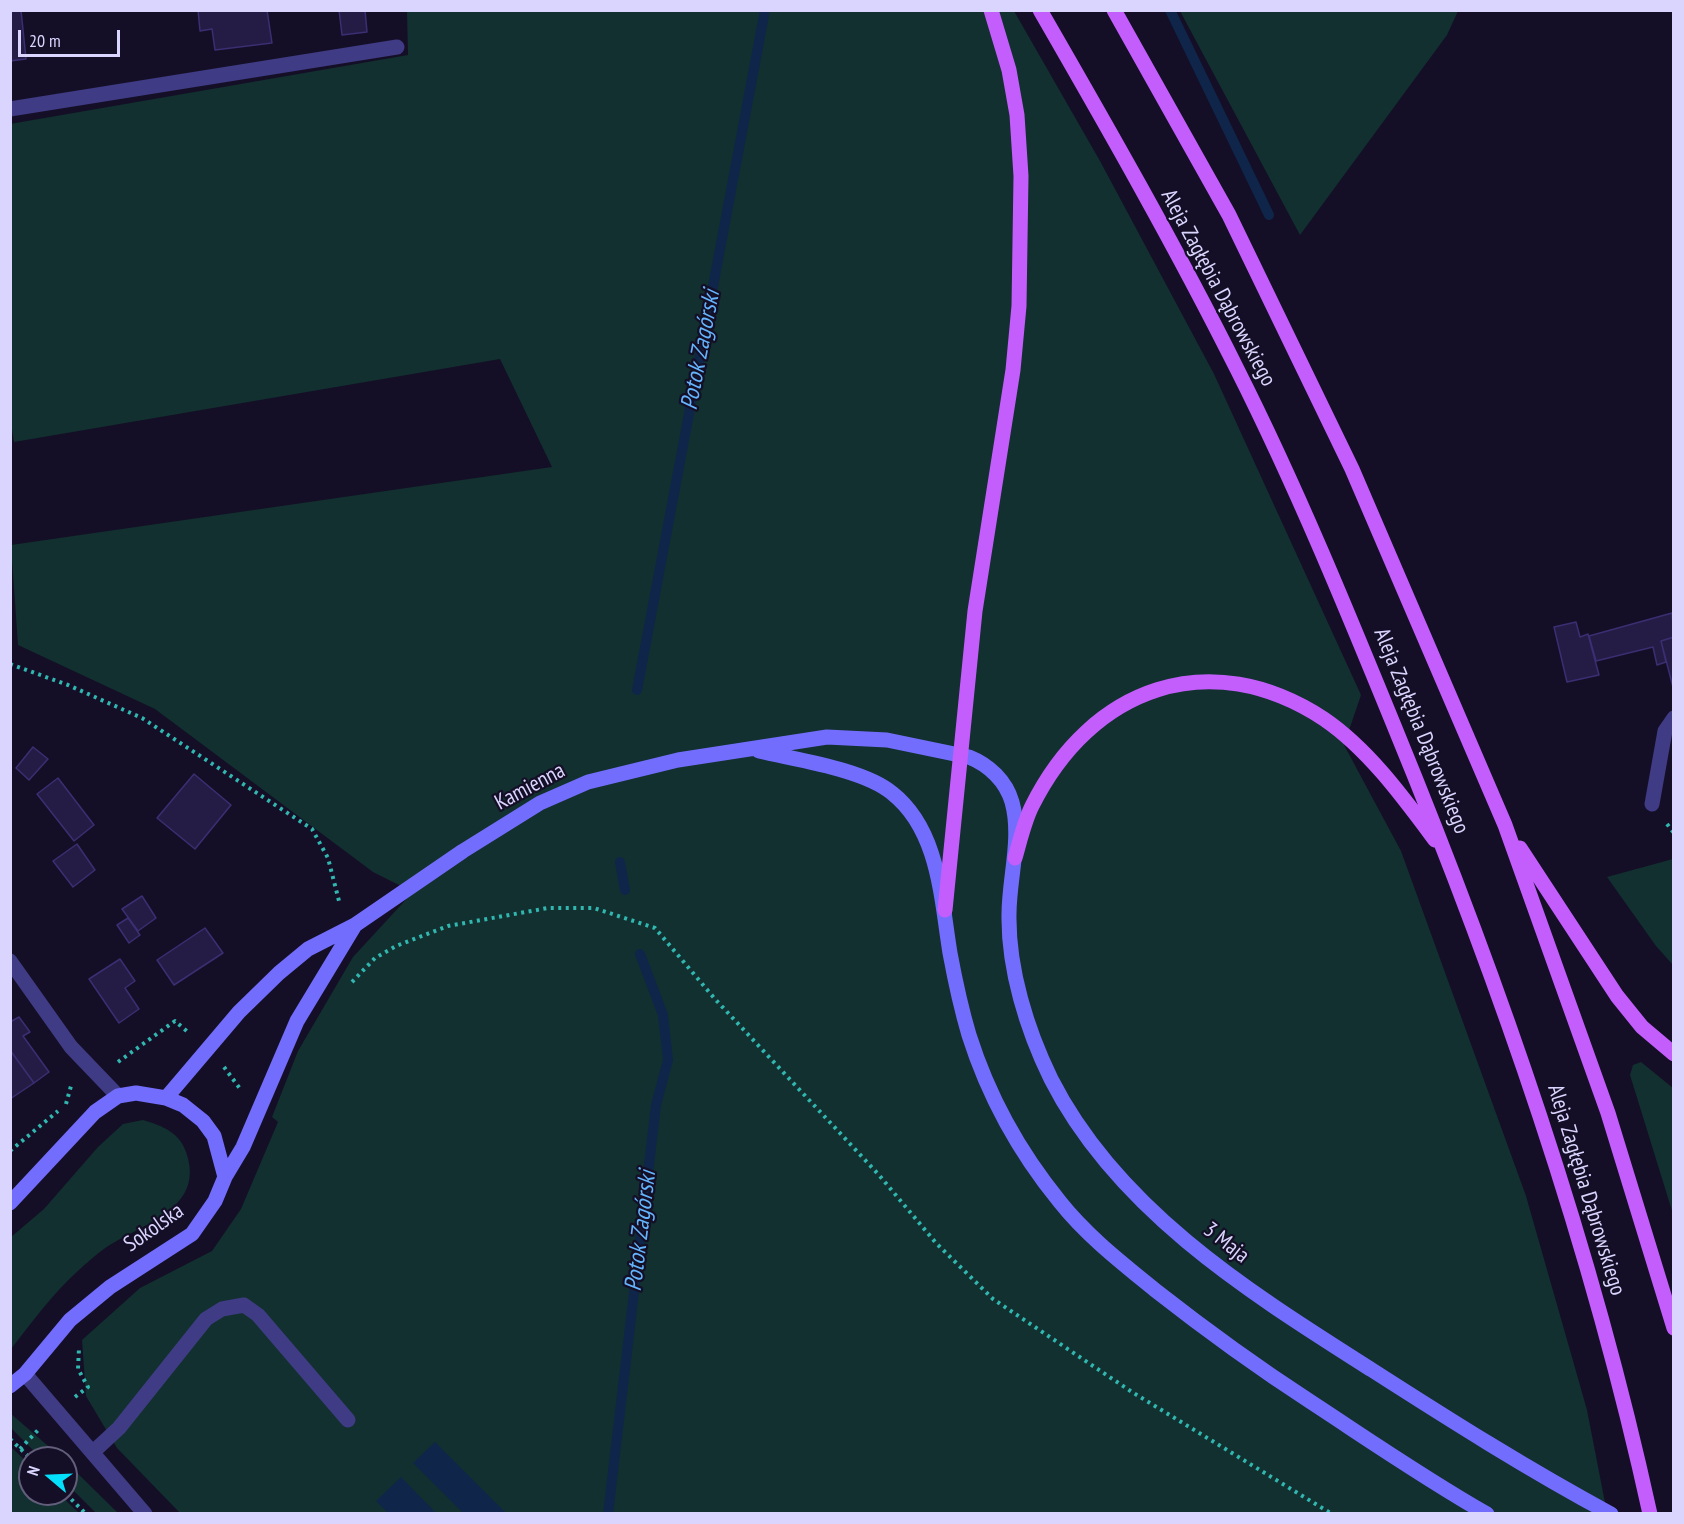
<!DOCTYPE html>
<html>
<head>
<meta charset="utf-8">
<style>
  body { margin:0 }
  #map { position:relative; width:1684px; height:1524px; overflow:hidden; background:#140f26; font-family:"PT Sans Narrow",sans-serif }
  canvas { display:block }
  .frame { position:absolute; inset:0; border:12px solid #dad5fe; pointer-events:none }
  .north { position:absolute; left:18px; top:1446px; width:60px; height:60px; box-sizing:border-box; background:#140f26; border:2px solid #635e7c; border-radius:50%; rotate:289deg; font-size:16px; font-weight:700; line-height:24px; text-align:center; color:#dad5fe }
  .north::after { content:''; display:block; margin:auto; width:21px; height:27px; background:#04dffb; clip-path:polygon(50% 0,100% 100%,50% 72%,0 100%) }
  .scale { position:absolute; left:18px; top:30px; width:102px; height:27px; box-sizing:border-box; border:3px solid #dad5fe; border-top:0; padding-left:8px; font-size:18px; line-height:21px; white-space:nowrap; color:#dad5fe; -webkit-text-stroke:4px #140f26; paint-order:stroke }
</style>
</head>
<body>
<div id="map">
<canvas width="1684" height="1524"></canvas>
<div class="frame"></div>
<div class="north">N</div>
<div class="scale">20 m</div>
</div>
<script>
const ctx = document.querySelector('canvas').getContext('2d');
ctx.lineJoin = 'round';
function fill(path, color) {
  ctx.fillStyle = color;
  ctx.fill(path, 'evenodd');
}
function strokePath(path, color, width, dash) {
  ctx.strokeStyle = color;
  ctx.lineWidth = width;
  ctx.lineCap = dash ? 'butt' : 'round';
  ctx.setLineDash(dash || []);
  ctx.stroke(path);
}
function drawText(font, color, halo, rows, align = 'center') {
  ctx.font = font + ' "PT Sans Narrow",sans-serif';
  ctx.lineWidth = 4.5;
  ctx.setLineDash([]);
  ctx.textBaseline = 'middle';
  ctx.strokeStyle = halo;
  ctx.fillStyle = color;
  for (const [text, x, y, turn = 0] of rows) {
    ctx.save();
    ctx.translate(x, y);
    ctx.rotate((+turn || 0) * Math.PI / 180);
    ctx.textAlign = isNaN(turn) ? turn : align;
    if (halo) ctx.strokeText(text, 0, 0);
    ctx.fillText(text, 0, 0);
    ctx.restore();
  }
}
fill(new Path2D(`
  M407 11H1014L1100 161 1214 374 1361 695 1344 745 1401 851 1526 1196 1587 1410 1607 1513H180L117 1448 86 1396 82 1340 140 1288 212 1251 241 1209 278 1122 272 1117 298 1051 353 957 413 892 373 872 155 709 18 645 11 545 552 467 500 359 14 442 10 417V124L408 55Z
  M1180 11H1458L1447 35 1300 235Z
  M1673 859H1674L1673 965 1656 946 1607 877Z
  M1641 1062 1673 1088V1214L1630 1075 1633 1065Z
  M143 1120C163 1126 181 1133 187 1155 203 1206 148 1223 113 1243 101 1250 90 1260 80 1269 53 1293 33 1321 11 1349V1237L44 1209 98 1147 123 1124Z
  M10 1413 62 1458H41L11 1428Z
  M10 1446 30 1465V1494H59L79 1513H11Z
  M66 1462 118 1513H96L66 1483Z`), '#12302f');
fill(new Path2D(`
  M435 1442 506 1513H463L413 1463Z
  M401 1477 436 1513H437H388L376 1501Z`), '#0f254a');
strokePath(new Path2D(`
  M1170 10 1269 215
  M637 690 765 10
  M620 862 625 890
  M608 1514 656 1105 668 1060 663 1015 640 954`), '#0f254a', 10);
const building = new Path2D(`
  M10 10H21L26 59 10 61Z
  M198 10H267L272 43 215 50 212 29 200 31Z
  M339 10H365L367 32 342 35Z
  M1672 613 1674 637 1661 641 1666 662 1657 665 1653 647 1596 661 1589 636Z
  M1576 622 1580 637 1588 634 1599 675 1567 682 1554 627Z
  M1674 637V691L1661 641Z
  M33 747 48 759 29 780 16 768Z
  M194 774 231 805 195 849 157 818Z
  M58 778 94 825 74 841 37 794Z
  M77 844 95 870 73 887 53 861Z
  M142 896 156 918 138 931 122 909Z
  M128 918 140 935 129 943 117 925Z
  M205 928 223 953 174 985 157 960Z
  M120 959 135 981 125 988 139 1009 119 1023 89 979Z
  M19 1017 30 1032 23 1036 49 1072 34 1083 10 1050V1022Z
  M10 1050 34 1083 10 1099Z`);
fill(building, '#251c46');
strokePath(building, '#3c2e72', 1.5);
strokePath(new Path2D(`
  M10 664 68 685 142 718 312 829 328 858 340 905
  M1667 824 1674 833
  M352 982 375 958 396 946 448 926 548 908H594L655 928 715 999 879 1175 936 1243 993 1299 1132 1392 1332 1514
  M118 1062 175 1021 189 1033
  M224 1067 241 1090
  M66 1104 71 1086
  M10 1151 58 1111
  M75 1397 88 1387 78 1369 79 1348
  M10 1439 30 1458
  M20 1449 40 1428
  M66 1494 86 1514`), '#31b6b0', 4, [3, 4.5]);
strokePath(new Path2D(`
  M25 1374 145 1514
  M93 1452 119 1428 206 1319 222 1309 244 1305 258 1315 348 1420`), '#3f3b84', 15);
strokePath(new Path2D(`
  M10 109 397 47
  M1652 804 1665 731 1674 718
  M10 961 71 1047 118 1096`), '#3f3b84', 15);
strokePath(new Path2D(`
  M759 751C796 760 863 769 892 793 939 830 941 898 950 953 955 980 961 1008 969 1035 988 1095 1020 1153 1060 1202 1087 1236 1122 1263 1155 1290 1206 1330 1257 1367 1311 1402 1369 1440 1427 1480 1487 1514
  M166 1098 239 1012 279 973 308 949 355 925 463 851 540 803 588 782 678 760 827 737 887 740 969 757C989 765 1006 781 1012 802 1022 838 1009 878 1009 914 1008 969 1027 1030 1051 1079 1118 1211 1251 1293 1372 1370 1450 1420 1529 1470 1611 1514
  M225 1177 243 1147 297 1021 355 925
  M10 1203 95 1112 118 1096 136 1093 166 1098 183 1105 203 1121 214 1136 225 1177 215 1201 192 1234 110 1287 70 1320 25 1374 10 1386`), '#736dfd', 15);
strokePath(new Path2D(`
  M1040 10C1108 128 1176 247 1237 369 1296 486 1346 608 1395 728 1500 984 1591 1244 1650 1514
  M1114 10 1229 215 1352 469 1505 825 1608 1113 1674 1328
  M1520 848 1617 996 1642 1027 1674 1054
  M1015 858C1020 841 1024 822 1032 806 1091 687 1210 644 1324 719 1368 749 1403 797 1435 840
  M945 910 975 611 1013 370 1019 306 1021 176 1017 115 1009 70 991 10`), '#c35efd', 15);
drawText('22px', '#dad5fe', '#140f26', [
  ["Aleja Zagłębia Dąbrowskiego",1218,288,62],
  ["Aleja Zagłębia Dąbrowskiego",1421,731,68],
  ["Kamienna",530,787,-28],
  ["Aleja Zagłębia Dąbrowskiego",1586,1190,73],
  ["Sokolska",154,1228,-35],
  ["3 Maja",1226,1243,38]
]);
drawText('italic 24px', '#64b4fd', '#140f26', [
  ["Potok Zagórski",701,350,-79],
  ["Potok Zagórski",641,1231,-83]
]);
</script>
</body>
</html>
